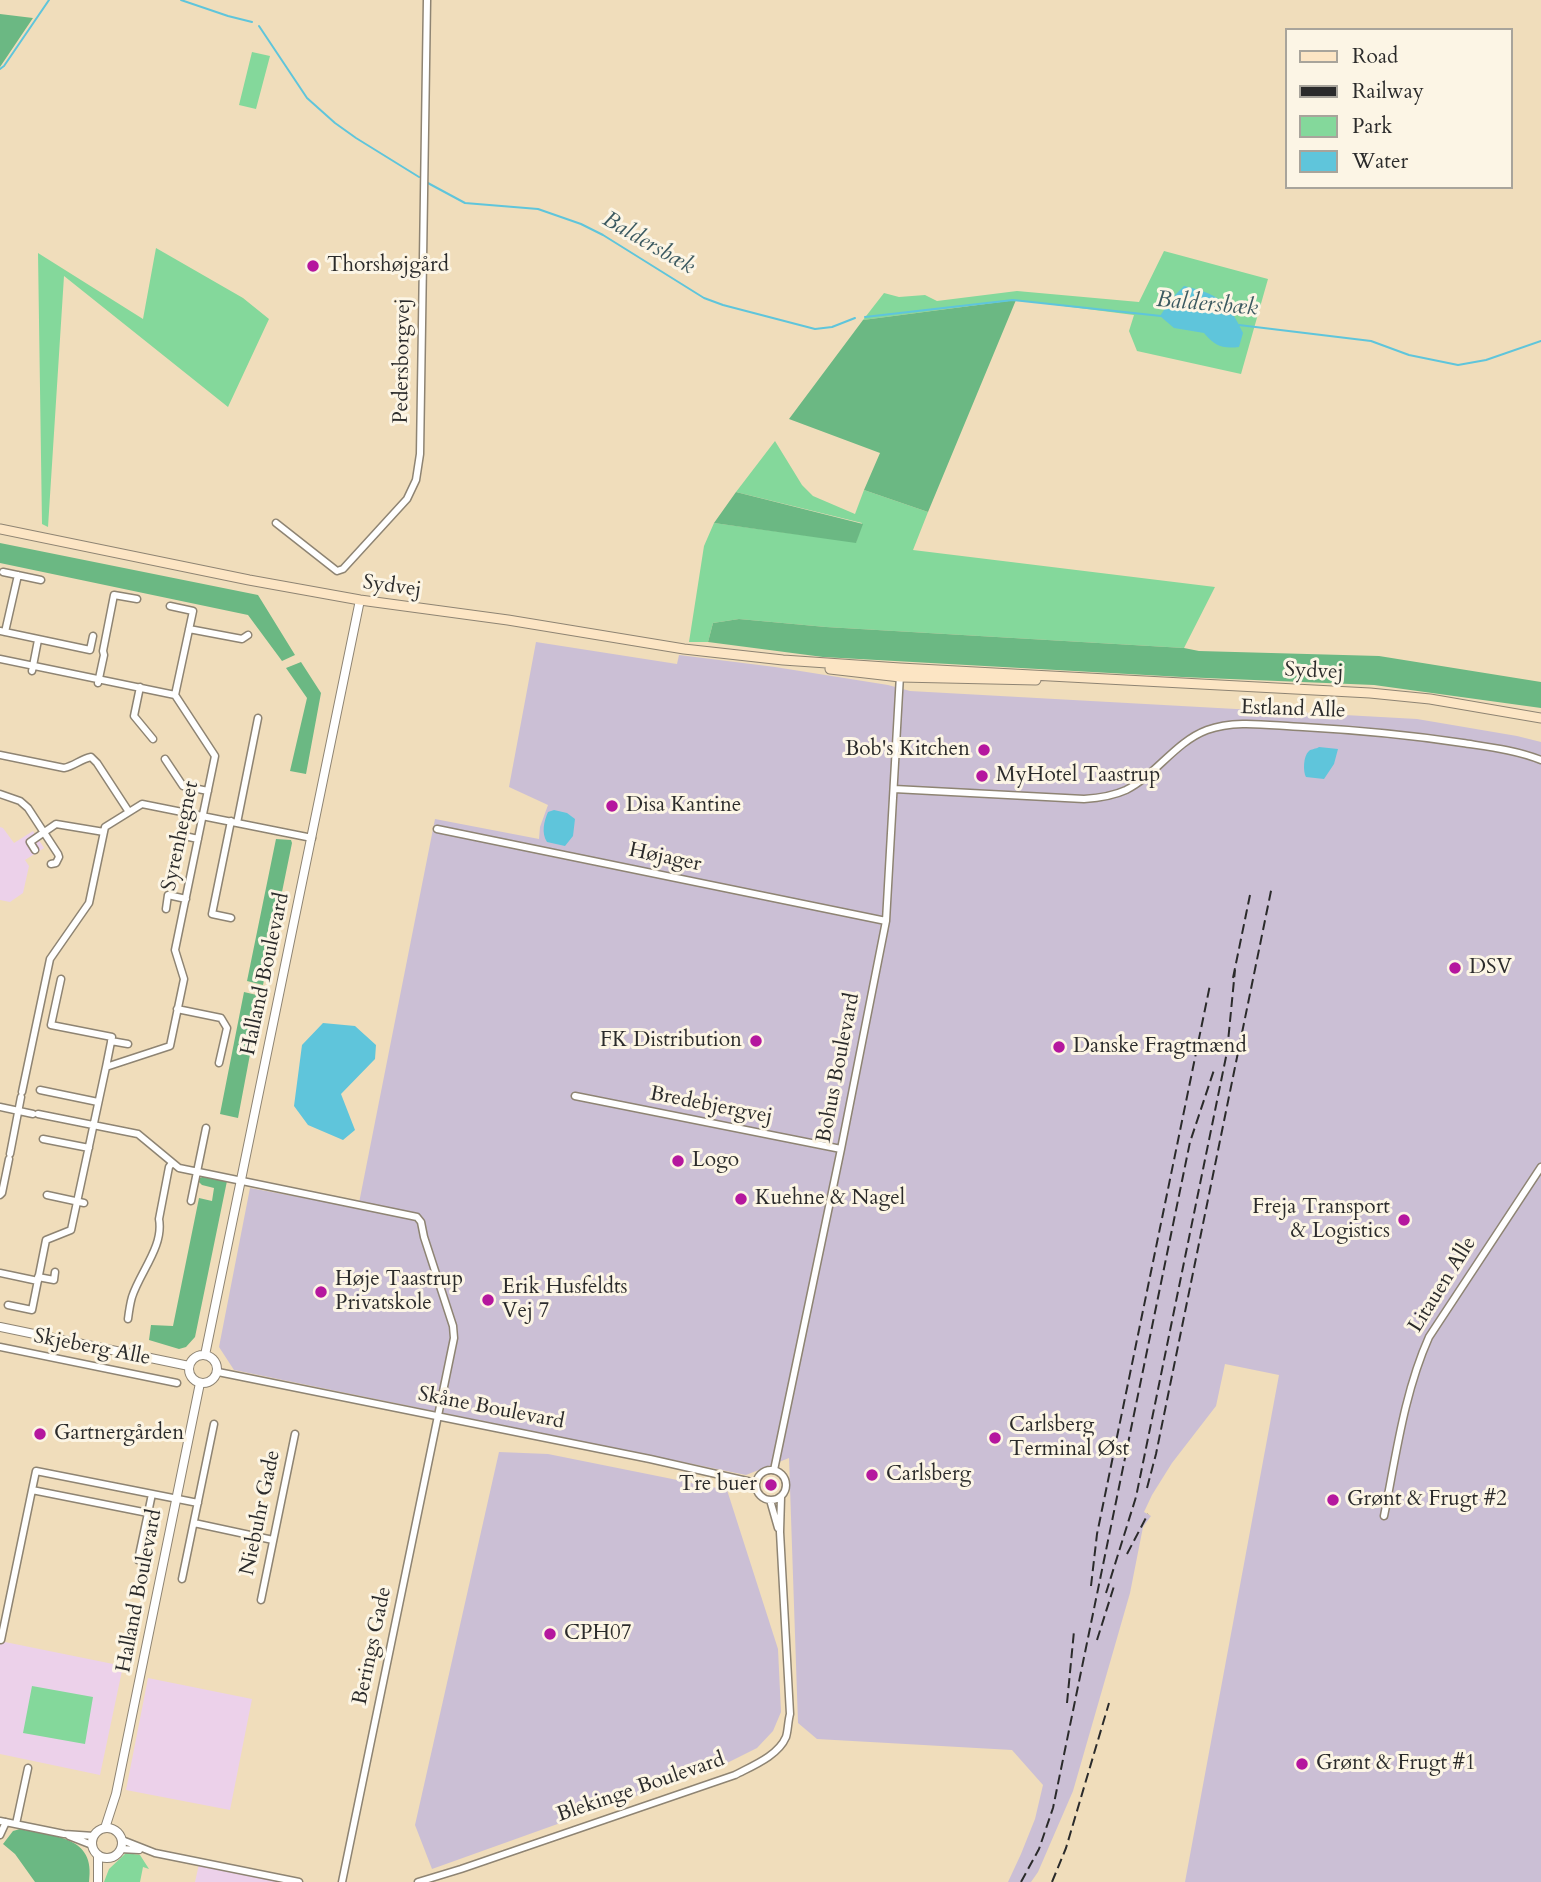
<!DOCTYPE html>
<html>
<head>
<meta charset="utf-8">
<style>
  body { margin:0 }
  #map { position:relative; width:1541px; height:1882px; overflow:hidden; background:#f0ddbb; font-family:Cardo,serif }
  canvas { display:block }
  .legend { position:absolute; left:1285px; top:28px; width:228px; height:161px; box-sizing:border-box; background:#fcf5e5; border:2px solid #a8a49b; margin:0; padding:9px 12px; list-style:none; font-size:21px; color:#2b2b2b }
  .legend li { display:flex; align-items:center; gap:14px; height:35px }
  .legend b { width:35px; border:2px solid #a8a49b }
</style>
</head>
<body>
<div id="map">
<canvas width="1541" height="1882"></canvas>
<ul class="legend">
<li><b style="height:9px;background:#fce5c4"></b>Road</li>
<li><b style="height:9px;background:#2b2b2b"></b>Railway</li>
<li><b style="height:19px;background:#84d89b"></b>Park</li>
<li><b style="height:19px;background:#5fc5db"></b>Water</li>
</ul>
</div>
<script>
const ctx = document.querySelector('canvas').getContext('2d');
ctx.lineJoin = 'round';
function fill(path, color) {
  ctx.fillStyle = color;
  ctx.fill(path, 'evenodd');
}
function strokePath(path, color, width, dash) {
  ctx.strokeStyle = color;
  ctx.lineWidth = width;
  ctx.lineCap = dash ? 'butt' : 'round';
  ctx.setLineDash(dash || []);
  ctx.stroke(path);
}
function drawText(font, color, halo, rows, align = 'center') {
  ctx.font = font + ' Cardo,serif';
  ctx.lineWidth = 6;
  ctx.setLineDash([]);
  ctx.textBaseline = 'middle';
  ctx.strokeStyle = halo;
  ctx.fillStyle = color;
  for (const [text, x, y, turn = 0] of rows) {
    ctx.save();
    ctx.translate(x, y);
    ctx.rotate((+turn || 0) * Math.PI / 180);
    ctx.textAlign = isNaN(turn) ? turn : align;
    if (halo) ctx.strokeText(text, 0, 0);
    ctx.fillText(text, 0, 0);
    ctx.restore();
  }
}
fill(new Path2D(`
  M0 827 3 828 14 843 33 831 44 848 25 860 29 866 23 893 10 902 0 900Z
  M0 1641 123 1666 100 1775 0 1754Z
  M148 1678 252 1699 230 1810 126 1790Z
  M199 1864 284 1882H195Z`), '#ecd1ea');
fill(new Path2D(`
  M536 642 677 664 679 655 775 667 888 685 910 691 1417 719 1517 736 1541 742V1882H1185L1279 1375 1225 1364 1216 1406 1172 1463 1152 1495 1144 1512 1151 1516 1143 1527 1130 1593 1073 1791 1038 1872 1031 1882H1008L1021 1854 1035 1819 1043 1785 1012 1750 817 1739 798 1723 789 1458 746 1475 234 1370 219 1347 250 1188 358 1208 435 819 539 839 540 827 548 805 509 787Z
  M499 1452 548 1454 727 1490 778 1649 781 1712 773 1731 757 1748 725 1764 432 1869 415 1825Z`), '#cbbfd5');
fill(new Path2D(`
  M252 52 270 56 256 109 239 105Z
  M156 248 243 298 269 319 228 407 64 276 48 527 42 524 38 253 143 319Z
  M1164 251 1268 279 1241 374 1137 351 1129 331 1134 315 1016 300 863 320 884 293 899 297 925 295 937 301 1017 291 1139 302Z
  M775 441 802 485 813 496 855 514 864 490 928 512 913 550 1215 587 1184 648 826 627 739 619 713 623 708 642H689L704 546 714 523 856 542 862 523 736 492Z
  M32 1686 93 1697 85 1744 23 1733Z
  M126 1853 140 1855 149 1869 143 1867 140 1882H104L109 1869Z`), '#84d89b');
fill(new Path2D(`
  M0 14 33 18 0 67Z
  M1016 300 928 512 864 490 880 453 789 419 863 320Z
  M736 492 863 524 856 543 714 523Z
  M0 543 258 595 295 655 282 661 248 615 0 563Z
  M739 619 826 627 1184 648 1199 651 1379 656 1541 682V708L1374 685 1182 677 823 657 708 642 713 623Z
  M301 662 321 693 306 774 290 771 307 698 286 668Z
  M276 839 291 840 292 843 263 985 247 981Z
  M244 992 261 996 238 1118 220 1114Z
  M204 1176 227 1181 195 1337 186 1347 179 1349 149 1340 151 1325 173 1326 199 1198 212 1201 214 1188 202 1185 199 1182 200 1178Z
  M20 1829C54 1837 96 1835 89 1882H35L15 1854 3 1844 13 1831Z`), '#6bb883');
fill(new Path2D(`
  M1184 286C1218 294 1228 301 1243 333L1239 347C1222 349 1215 346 1204 333L1174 328 1160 316 1172 298Z
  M1319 747 1338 749 1334 764 1324 779 1306 777C1303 772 1303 756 1309 751 1311 749 1316 749 1319 747Z
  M554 810 567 813 575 819 573 836 565 846 547 842C541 833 544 821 548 812Z
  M323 1023 355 1026 376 1045 375 1059 341 1094 355 1130 343 1140 308 1125 294 1106 302 1045Z`), '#5fc5db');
strokePath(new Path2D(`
  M181 0 228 16 252 22
  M259 26 307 98 335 123 356 138 419 177
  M0 69 4 66 49 0
  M426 182 465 203 538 209 581 224 603 235 704 298 723 305 815 329 832 327 855 318
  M865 317 1013 300 1161 316
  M1239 325 1371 341 1409 355 1458 365 1486 360 1541 341`), '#5fc5db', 2);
const minor = new Path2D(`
  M276 523 337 571 343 569 407 499 416 480 420 454 427 0
  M3 572 41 580
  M170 606 193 611 175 695
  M189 629 242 639 248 635
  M0 631 90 650 93 636
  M5 632 18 575
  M0 659 175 695 215 756 175 950 184 979 170 1046 106 1067 71 1230 46 1240 32 1310 8 1305
  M32 671 38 640
  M98 683 104 655 103 651 114 595 137 599
  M140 687 134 716 153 739
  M0 755 64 768C74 766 81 759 91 757L97 763 129 812
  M165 759 183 786 208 791
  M894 789 1084 799C1099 798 1113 796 1126 790 1156 775 1175 742 1207 730 1237 719 1272 726 1303 727 1357 730 1410 735 1463 743 1489 747 1516 750 1541 760
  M0 794 20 801 28 808 58 854 59 857 56 863 51 864
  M237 823 258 718
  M437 829 886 921
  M35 850 30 842 56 824 104 832
  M177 851 180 835 198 839
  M166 909 168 895 186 899
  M231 918 212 914 231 821
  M61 979 51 1025 112 1037 106 1067
  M177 1009 221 1018 227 1028 219 1063
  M111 1041 128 1044
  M40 1090 98 1102
  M22 1092 50 959 89 903 105 827 142 804 312 838
  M575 1096 841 1149
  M0 1107 33 1114
  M38 1114 138 1134 179 1168 417 1217 421 1222 424 1237 453 1326 454 1338 342 1882
  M43 1139 89 1148
  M10 1154 21 1097
  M0 1195 2 1193 9 1159
  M47 1195 84 1203
  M191 1201 206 1128
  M0 1273 38 1281
  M38 1277 54 1280 55 1272
  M128 1319C129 1311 130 1304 132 1297 140 1272 164 1246 159 1219L169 1167 172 1163
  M0 1347 177 1383
  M218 1372 650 1459 756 1483
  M774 1470 841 1149 886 921 900 675
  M756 1485a15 15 0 1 1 30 0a15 15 0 1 1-30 0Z
  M32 1490 36 1471 198 1503
  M770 1500 778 1528
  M1384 1516C1396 1456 1404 1393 1429 1337L1541 1167
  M194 1523 273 1540
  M138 1560 148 1513
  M182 1579 214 1424
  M261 1600 295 1434
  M1 1640 32 1490 148 1513 152 1494
  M0 1821 64 1834 94 1836
  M16 1824 28 1768
  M0 1835 6 1822
  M69 1836 92 1845
  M122 1840 155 1853 299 1882
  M120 1849 139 1850
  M418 1882 461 1869 735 1775C752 1766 778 1756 786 1737 788 1731 788 1721 790 1714L780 1532 781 1497`);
const tertiary = new Path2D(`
  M0 1327 189 1366
  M189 1369a14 14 0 1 1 28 0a14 14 0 1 1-28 0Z
  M205 1355 360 600
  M105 1828 116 1794 200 1383
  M92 1843a15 15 0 1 1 30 0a15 15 0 1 1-30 0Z
  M98 1882V1855`);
const secondary = new Path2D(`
  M0 529 249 580 360 600 508 620 684 649 783 660 900 668 1370 693 1430 699 1541 718
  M830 669 900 677 1036 680`);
strokePath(minor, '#8e8473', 9);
strokePath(tertiary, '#8e8473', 10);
strokePath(secondary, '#8e8473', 11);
strokePath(minor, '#fff', 6);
strokePath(tertiary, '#fff', 8);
strokePath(secondary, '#fce5c4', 9);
strokePath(new Path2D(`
  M1233 978 1250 895
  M1147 1488 1156 1454 1272 886
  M1127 1554 1148 1514
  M1091 1586 1097 1534 1210 985
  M1106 1593 1136 1497 1227 1052 1235 970
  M1097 1640 1115 1583
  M1067 1703 1074 1631
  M1021 1882 1039 1849 1053 1808 1190 1142 1215 1067
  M1052 1882 1066 1848 1109 1703`), '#2b2b2b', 2, [10, 5]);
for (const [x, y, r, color] of [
  [313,266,7,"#b5179e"],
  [984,750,7,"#b5179e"],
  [982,776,7,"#b5179e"],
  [612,806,7,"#b5179e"],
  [1455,968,7,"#b5179e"],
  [756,1041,7,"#b5179e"],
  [1059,1047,7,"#b5179e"],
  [678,1161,7,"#b5179e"],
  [741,1199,7,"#b5179e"],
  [1404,1220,7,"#b5179e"],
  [321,1292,7,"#b5179e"],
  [488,1300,7,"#b5179e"],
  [40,1434,7,"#b5179e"],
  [995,1438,7,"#b5179e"],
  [872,1475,7,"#b5179e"],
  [771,1485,7,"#b5179e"],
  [1333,1500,7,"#b5179e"],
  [550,1634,7,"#b5179e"],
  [1302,1764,7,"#b5179e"]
]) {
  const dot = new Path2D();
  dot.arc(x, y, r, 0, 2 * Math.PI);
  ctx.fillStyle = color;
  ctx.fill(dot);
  strokePath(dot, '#fcf5e5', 2.5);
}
drawText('21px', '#2b2b2b', '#fcf5e5', [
  ["Thorshøjgård",327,266],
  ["Bob's Kitchen",970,750,"right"],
  ["MyHotel Taastrup",996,776],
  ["Disa Kantine",626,806],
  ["DSV",1469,968],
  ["FK Distribution",742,1041,"right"],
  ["Danske Fragtmænd",1073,1047],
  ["Logo",692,1161],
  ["Kuehne & Nagel",755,1199],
  ["Freja Transport",1390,1208,"right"],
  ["& Logistics",1390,1232,"right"],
  ["Høje Taastrup",335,1280],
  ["Privatskole",335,1304],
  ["Erik Husfeldts",502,1288],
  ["Vej 7",502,1312],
  ["Carlsberg",1009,1426],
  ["Terminal Øst",1009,1450],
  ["Gartnergården",54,1434],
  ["Carlsberg",886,1475],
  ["Tre buer",757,1485,"right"],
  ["Grønt & Frugt #2",1347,1500],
  ["CPH07",564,1634],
  ["Grønt & Frugt #1",1316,1764]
], 'left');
drawText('21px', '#2b2b2b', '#fcf5e5', [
  ["Pedersborgvej",403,361,-89],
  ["Sydvej",392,587,8],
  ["Sydvej",1314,672,3],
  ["Estland Alle",1293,710,2],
  ["Syrenhegnet",181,836,-78],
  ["Højager",665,858,12],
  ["Halland Boulevard",266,974,-78],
  ["Bohus Boulevard",839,1068,-79],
  ["Bredebjergvej",711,1106,11],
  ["Litauen Alle",1443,1285,-58],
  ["Skjeberg Alle",92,1348,11],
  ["Skåne Boulevard",491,1409,11],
  ["Niebuhr Gade",261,1513,-78],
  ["Halland Boulevard",140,1591,-79],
  ["Berings Gade",373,1646,-78],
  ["Blekinge Boulevard",641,1788,-19]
]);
drawText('italic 23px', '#3b5960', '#fcf5e5', [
  ["Baldersbæk",648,244,30],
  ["Baldersbæk",1207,305,5]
]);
</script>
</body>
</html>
